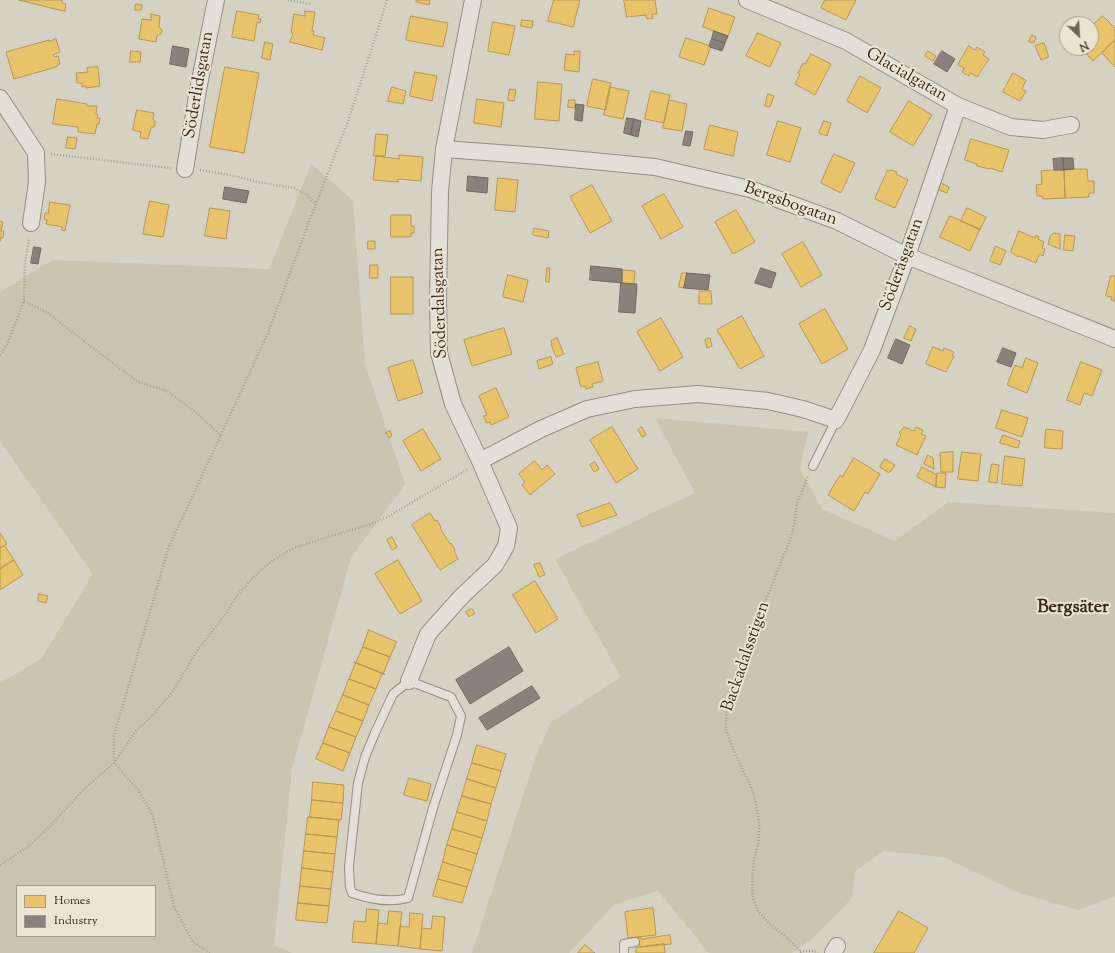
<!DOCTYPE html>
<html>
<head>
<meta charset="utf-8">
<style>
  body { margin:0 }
  #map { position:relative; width:1115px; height:953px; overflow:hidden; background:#d6d2c3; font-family:"Sorts Mill Goudy",serif }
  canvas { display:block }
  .legend { position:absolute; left:16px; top:885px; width:140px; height:52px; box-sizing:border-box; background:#eae5d3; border:1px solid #a49a8a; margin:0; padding:5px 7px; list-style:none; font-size:12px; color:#3c291c }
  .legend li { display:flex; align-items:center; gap:8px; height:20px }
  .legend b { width:20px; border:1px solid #a49a8a }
  .north { position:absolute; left:1059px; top:16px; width:40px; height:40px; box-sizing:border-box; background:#eae5d3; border:1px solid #a49a8a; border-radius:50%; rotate:155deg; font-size:11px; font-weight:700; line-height:16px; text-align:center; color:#3c291c }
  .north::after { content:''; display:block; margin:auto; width:14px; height:18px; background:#726456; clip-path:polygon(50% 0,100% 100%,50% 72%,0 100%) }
</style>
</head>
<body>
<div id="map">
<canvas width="1115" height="953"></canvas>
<ul class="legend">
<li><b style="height:11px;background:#e9c46a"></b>Homes</li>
<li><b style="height:11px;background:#8a817c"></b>Industry</li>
</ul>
<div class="north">N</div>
</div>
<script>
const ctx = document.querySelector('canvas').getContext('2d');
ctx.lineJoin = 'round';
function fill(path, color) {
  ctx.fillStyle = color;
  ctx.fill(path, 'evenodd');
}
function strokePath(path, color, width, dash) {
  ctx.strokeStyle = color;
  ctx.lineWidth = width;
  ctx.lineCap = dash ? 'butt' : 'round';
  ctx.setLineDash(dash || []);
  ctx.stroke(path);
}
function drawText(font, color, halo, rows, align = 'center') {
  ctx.font = font + ' "Sorts Mill Goudy",serif';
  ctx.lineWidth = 4;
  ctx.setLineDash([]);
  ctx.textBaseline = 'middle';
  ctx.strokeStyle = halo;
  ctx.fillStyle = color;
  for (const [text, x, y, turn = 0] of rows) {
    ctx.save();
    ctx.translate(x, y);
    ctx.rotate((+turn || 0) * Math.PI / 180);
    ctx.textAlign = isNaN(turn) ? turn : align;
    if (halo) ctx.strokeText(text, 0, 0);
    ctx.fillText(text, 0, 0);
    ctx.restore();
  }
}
fill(new Path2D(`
  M311 164 353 200 365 364 405 484 351 558 292 769 274 945 292 953H0V683L41 659 93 574 0 441V292L53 260 269 269ZM17 886H155V936H17Z
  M655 418 808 432 800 469 822 509 895 541 948 502 1115 513V896L1078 910 1019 893 944 857 884 851 855 871 852 898 812 939 792 953H709L658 891 615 904 569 953H472L536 756 551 722 621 677 555 559 695 493Z`), '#cbc4b0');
const homes = new Path2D(`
  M19 0H62V3L66 4 65 11Z
  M417 0H430L429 5 416 2Z
  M554 0H580L573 27 548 21Z
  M624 0H655L657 14H652L653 18 647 19 646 15 627 17Z
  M825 0H856L846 20 821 8Z
  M136 4 142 5 141 10H135Z
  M709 8 735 17 728 36 703 27Z
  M237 11 259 15 258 19H261L260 23 257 22 254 41 232 37Z
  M305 11 315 12 312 31H314L313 35 325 38 322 50 290 42 293 33 291 32 294 14 305 16Z
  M151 14 160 16 159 27 162 30 161 34 157 36 156 42 139 39 142 19 151 20Z
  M411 16 448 23 443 47 406 40Z
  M1103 16 1115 28V40L1093 61 1081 48H1091V27Z
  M522 20 533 21 532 28 521 26Z
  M493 22 515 26 509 55 488 51Z
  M758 33 781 43 770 67 746 56Z
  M1032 35 1036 37 1034 43 1029 42Z
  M686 38 711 46 704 65 679 57Z
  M56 39 60 52 53 55 54 57 58 56 60 64 56 66V67L14 79 6 52 49 40V41Z
  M1115 40V67L1102 53Z
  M265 42 273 44 270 60 262 58Z
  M1044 43 1049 57 1041 60 1035 46Z
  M969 46 975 50 977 47 985 52 983 55 989 59 977 77 971 73 969 76 962 72 964 68 958 65Z
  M131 51 141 52 140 62H130Z
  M574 51H580L579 72 564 70 566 54 574 55Z
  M928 51 936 56 933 61 925 56Z
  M811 54 831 64 815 95 795 84 800 74 798 73 803 63 805 64Z
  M98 67 100 86 86 88V86L82 87V83H77L76 73 88 72 87 68Z
  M225 67 259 73 244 153 210 147Z
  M415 72 437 76 432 101 410 96Z
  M1013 73 1026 80 1022 89 1026 91 1020 101 1003 92Z
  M860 76 881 88 867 113 847 101Z
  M593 79 611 83 606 110 587 106Z
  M538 82 562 84 559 121 535 119Z
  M392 87 406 91 403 104 388 101Z
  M610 87 629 91 623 119 604 115Z
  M510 89 516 90 514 101 508 100Z
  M651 91 670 95 664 123 645 119Z
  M768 94 774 96 770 107 765 106Z
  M57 99 87 104V106H97L96 114 98 115 97 118H100L99 124H97L95 134 78 132V127L53 124Z
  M477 99 504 103 501 127 474 123Z
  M569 100H575V108L568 107Z
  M669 100 687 104 682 131 663 128Z
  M909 101 932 115 913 146 890 132Z
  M137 110 154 113 153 119 155 122V126L151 128 148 139 140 138 141 132 133 130Z
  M778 121 801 128 790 162 767 155Z
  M824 121 831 123 827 136 819 133Z
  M710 125 738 132 733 156 704 149Z
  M376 134 388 135 385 156H374Z
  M68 137 77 138 75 149 66 148Z
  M971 139 1009 150 1002 172 990 168 989 169 977 166V164L965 160Z
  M834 154 855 163 841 193 821 183Z
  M399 155 423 157 421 181 398 179V182L373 180 376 156 399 159Z
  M1074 169H1087L1088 181H1094V193H1089V197L1065 198 1064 170Z
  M888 170 890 171 891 170 897 172 896 174 908 180 895 208 875 199Z
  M1064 170 1065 198 1043 199 1042 196H1037L1036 185 1042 184 1041 171Z
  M498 178 518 180 515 212 495 210Z
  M941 183 949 187 947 193 939 190Z
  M592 185 612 221 590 233 570 197Z
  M664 194 683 227 661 239 642 206Z
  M150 201 169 205 163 237 143 234Z
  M50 202 70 205 65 231 62 230V227L46 224 47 220 44 219 45 213H48Z
  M210 208 230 211 226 239 205 236Z
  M967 208 986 217 980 230 961 221Z
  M736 210 755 242 733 254 715 222Z
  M391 215H411V226H414V233H411V237H391Z
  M950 216 980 229 970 251 940 237Z
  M0 221 3 222 1 231H4L3 238 1 237 0 241Z
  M534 228 549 231 548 238 533 235Z
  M1019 231 1035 238 1036 235 1039 237 1038 239 1044 242 1042 248 1045 249 1043 256 1039 254 1036 263 1020 256 1018 257 1011 252Z
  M1054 233 1060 234V249L1048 244 1050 237Z
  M1065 235 1075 236 1073 251 1064 250Z
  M368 241H375V249H368Z
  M803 242 822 275 801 287 782 254Z
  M996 246 1006 251 1000 265 990 261Z
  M370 265H378V278H370Z
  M547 268H550L549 282H546Z
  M623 270 635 271 634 284 622 283Z
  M682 273H687L684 288 679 287Z
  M508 275 528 280 523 302 503 297Z
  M1111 276H1115V301L1111 300 1112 297 1106 296Z
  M391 277H413V314H391Z
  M711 291 712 304H699V292Z
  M825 309 848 349 822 364 799 324Z
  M742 316 764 356 740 369 717 330Z
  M661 318 683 357 660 371 637 332Z
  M910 326 916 329 911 341 904 338Z
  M504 328 512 354 472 366 464 340Z
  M557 338 564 354 556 357 551 344H552L551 341Z
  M710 338 712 346 707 348 705 340Z
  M933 347 943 351 944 348 954 352 952 355 954 356 946 372 926 364Z
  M551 357 553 364 539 369 537 361Z
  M1026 358 1038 363 1027 393 1007 385 1015 365 1022 368Z
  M413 360 423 393 398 401 388 368Z
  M598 362 603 381 592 384 593 387 586 389 585 386 581 387 576 368Z
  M1081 362 1102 370 1092 396 1084 393 1080 405 1067 400Z
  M496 388 509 417 491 425 490 422 487 423 483 416 487 415 479 396Z
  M1002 410 1028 418 1022 437 996 428Z
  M612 427 638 469 616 483 590 440Z
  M642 427 646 435 642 437 638 430Z
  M904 427 914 431 916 427 923 430 921 434 926 436 917 455 896 445 901 435 899 433 900 431 902 430Z
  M423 429 441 459 421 471 403 441Z
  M1046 429 1063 431 1062 449 1045 448Z
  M390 431 392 436 389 438 386 433Z
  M1003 435 1020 441 1018 448 1000 443Z
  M953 452V472H941L940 453Z
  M962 452 981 454 978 481 958 479Z
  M928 455 933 458 934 469 924 464Z
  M1005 456 1025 459 1022 486 1002 484Z
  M854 458 880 474 868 494 865 492 854 511 828 495 840 475 842 477Z
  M885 459 895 465 889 473 880 467Z
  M535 461 542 470 547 465 555 474 530 495 522 485 525 482 519 474Z
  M595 462 599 469 594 472 590 465Z
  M992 464 999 465 997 483 989 482Z
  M922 467 937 475 936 487 917 477Z
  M937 473H946L945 488 936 487Z
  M610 503 617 515 582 527 577 515Z
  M430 513 435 521 437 520 441 527 440 528 450 544 451 543 455 550 454 551 458 559 440 570 412 525Z
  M0 533 7 544 0 548Z
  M392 537 397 547 392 550 387 540Z
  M5 546 14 560 0 569V548Z
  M14 560 23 575 0 590V569Z
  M398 560 422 601 400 614 375 574Z
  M540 563 545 575 539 577 534 565Z
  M535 581 558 619 536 633 513 595Z
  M39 594 48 596 46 603 38 601Z
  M472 609 475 613 469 617 466 612Z
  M369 630 397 642 396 643 390 657 363 647Z
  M363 647 390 657 383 674 356 663Z
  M354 662 385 674H382L376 689 349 679 355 664Z
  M349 679 376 689 369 705 343 695Z
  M343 695 369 705 363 721 336 711Z
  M336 711 363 721 356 737 329 727Z
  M329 727 356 737 350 753 323 743Z
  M323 743 350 753 343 771 316 759Z
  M477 745 506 754 501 771 472 763Z
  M472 763 501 771 496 788 467 779Z
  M409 778 431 784 427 801 404 795Z
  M467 779 496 788 491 804 462 796Z
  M313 782 344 785 343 803 312 800Z
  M462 796 491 804 487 821 457 812Z
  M312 800 343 803 341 820 310 817Z
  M457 812 487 821 482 838 452 829Z
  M308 817 339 820 337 837 306 834Z
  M452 829 482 838 477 854 447 845Z
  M306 834 337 837 335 854 304 851Z
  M447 845 477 854 472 871 443 862Z
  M304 851 335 854 333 872 302 868Z
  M443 862 472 871 467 887 438 879Z
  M302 868 333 872 331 889 300 886Z
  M438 879 467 887 462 903 433 896Z
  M300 886 331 889 329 906 298 903Z
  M298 903 329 906 327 923 296 920Z
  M653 908 656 935 628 938 625 912Z
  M367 909 379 910 376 944 352 942 354 921 365 922Z
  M389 911 402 912 398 946 376 944 378 923 387 924Z
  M899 911 928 928 914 953H874Z
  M410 913 423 914 420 949 398 946 400 926 409 927Z
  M433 916 445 917 442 951 420 949 422 928 431 929Z
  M670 935 671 944 640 947 638 937H641V939Z
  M664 944 665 953H636V948Z
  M585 945 595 953H578Z`);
fill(homes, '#e9c46a');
strokePath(homes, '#b59653', 1);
const industry = new Path2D(`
  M714 31 728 36 725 43 712 39Z
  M712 39 725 43 722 51 710 47 709 46Z
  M173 46 189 49 186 67 170 64Z
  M942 51 955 59 947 72 934 64Z
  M576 104 584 105 582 121 575 120Z
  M627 118 634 119 631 135 624 133Z
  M634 119 641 121 638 137 631 135Z
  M686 131 693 132 690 146 683 145Z
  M1063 158H1073L1074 169 1064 170Z
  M1063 158 1064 170H1054L1053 159Z
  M468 176 488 178 487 193 467 191Z
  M225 187 249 191 246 203 223 199Z
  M34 247 41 248 38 264 31 263Z
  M591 266 622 269V283L590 280Z
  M761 268 776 273 771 288 755 283Z
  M687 273 710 275 708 290 684 288Z
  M621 283 637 284 635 313 619 312Z
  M896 339 910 345 902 364 888 358Z
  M1003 348 1016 353 1011 367 997 362Z
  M509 647 523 671 470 704 456 680Z
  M532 686 540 698 487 730 479 718Z`);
fill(industry, '#8a817c');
strokePath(industry, '#73675f', 1);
const lane = new Path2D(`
  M813 466 836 420
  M409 681 451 697 461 716 457 735 433 808 408 898C390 903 369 899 352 893L350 887 349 866 358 783 365 757 375 733 393 694Z
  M624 953V944L635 942`);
const street = new Path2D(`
  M747 0 846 41 958 106 1011 127 1043 130 1071 125
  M0 98 36 153 37 182 31 223
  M444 149 540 156 655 167 750 189 837 221 907 256 1115 339
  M185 169 198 90 216 0
  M480 461 541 429 587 409 635 399 698 394 768 401 803 409 836 420 872 350 907 256 958 106
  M409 681 428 634 461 597 495 565 506 546 509 528 480 461 453 404 439 353 438 300 440 192 444 149 473 0
  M833 953 837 946`);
strokePath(lane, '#928d83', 10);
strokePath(street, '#928d83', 18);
strokePath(new Path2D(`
  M288 0 311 4
  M51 154 171 168
  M200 170 235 176 257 182 294 188 307 195 316 204
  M24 301 48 313 89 345 138 382 167 391 197 413 221 436
  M0 355 7 345 24 301 25 262 29 239
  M0 865 29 846 54 822 85 788 114 763 136 731 153 715 173 691 198 649 222 619 240 592 265 566 280 556 296 547 374 523 389 516 468 469
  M800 951H814L818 953
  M210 953 193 942 174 907 153 816 139 791 114 763V736L168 549 268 333 304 235 348 121 380 23 387 0
  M801 953 794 944 769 923 758 911 753 898 752 878 754 860 759 840V821L756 804 752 789 733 749 726 731V717L728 700 756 625 791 537 795 520 797 503 808 476`), '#a5a199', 2.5, [1, 2]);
strokePath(lane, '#e1dfd7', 8);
strokePath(street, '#e1dfd7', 16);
drawText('17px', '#3c291c', '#eae5d3', [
  ["Glacialgatan",906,76,30],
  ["Söderlidsgatan",200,85,-80],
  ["Bergsbogatan",790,205,20],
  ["Söderåsgatan",903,265,-70],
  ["Söderdalsgatan",441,303,-92],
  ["Backadalsstigen",747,657,-71]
]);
drawText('bold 18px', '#3c291c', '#eae5d3', [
  ["Bergsäter",1073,609]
]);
</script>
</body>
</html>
